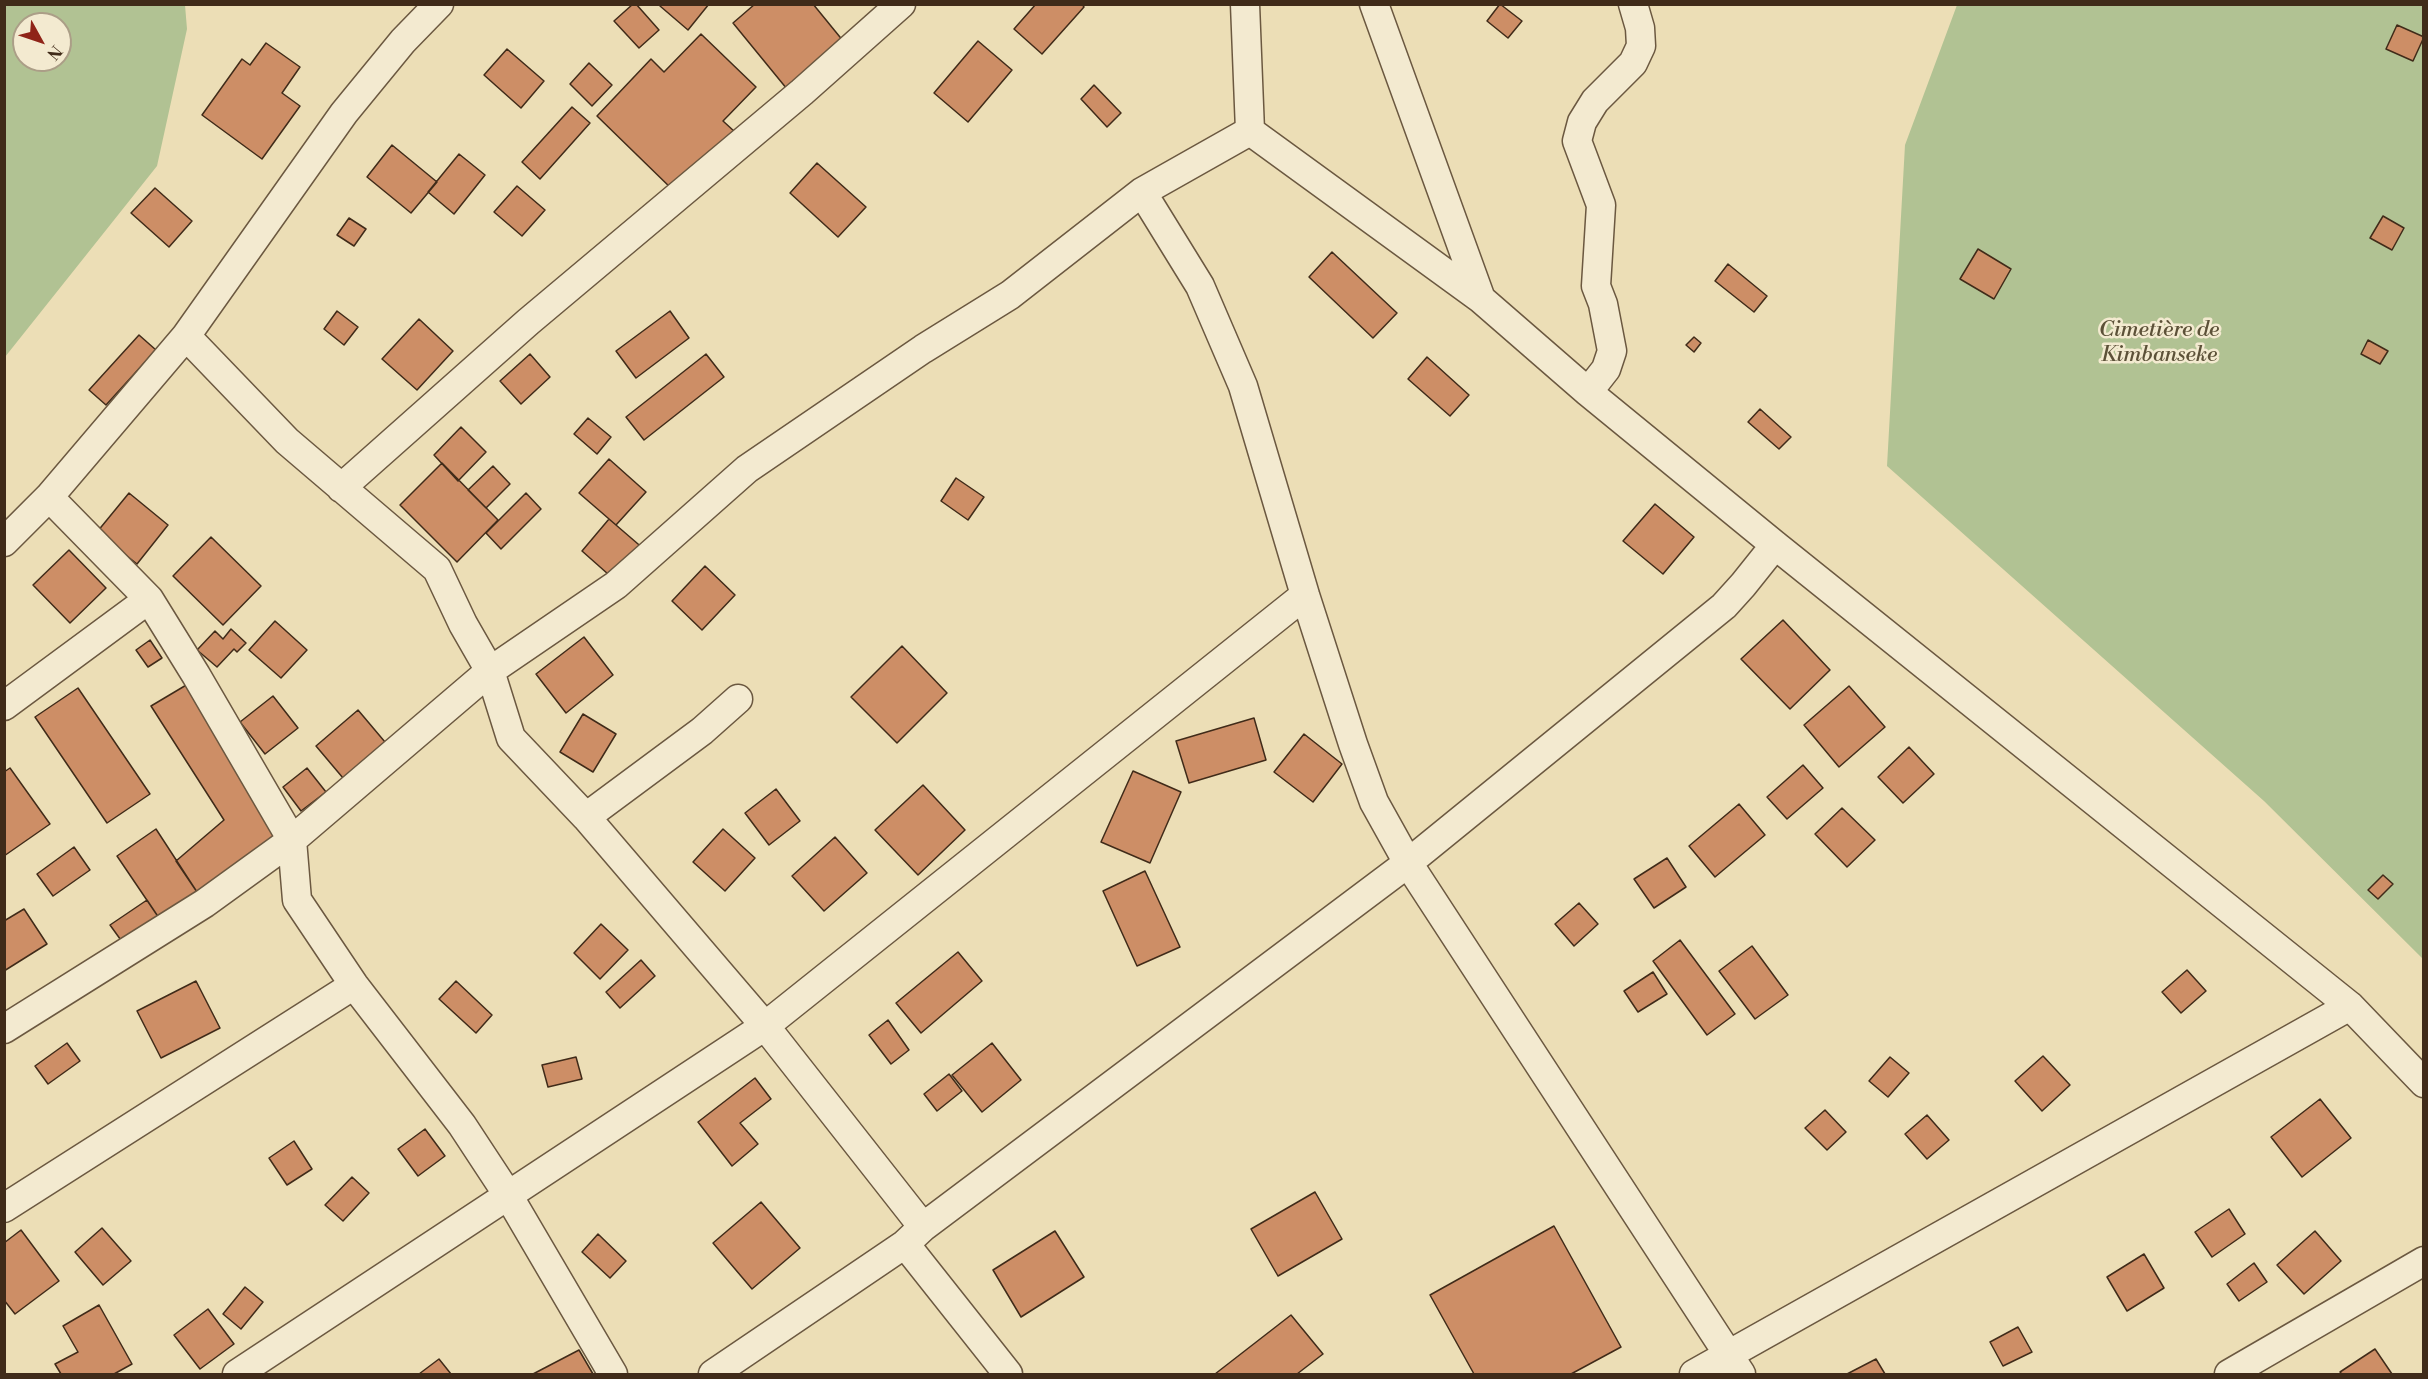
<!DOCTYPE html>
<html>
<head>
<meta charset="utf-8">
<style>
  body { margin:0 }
  #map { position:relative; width:2428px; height:1379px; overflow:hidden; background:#ecdeb6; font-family:"Libre Bodoni",serif }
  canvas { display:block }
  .frame { position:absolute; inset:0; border:6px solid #402b19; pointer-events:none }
  .north { position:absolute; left:12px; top:12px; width:60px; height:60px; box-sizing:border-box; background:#f3ead0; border:2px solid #ab9e87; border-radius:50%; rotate:130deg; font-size:16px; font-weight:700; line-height:24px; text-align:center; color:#402b19 }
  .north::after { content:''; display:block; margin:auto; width:21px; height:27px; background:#8f2418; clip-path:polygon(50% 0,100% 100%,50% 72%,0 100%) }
</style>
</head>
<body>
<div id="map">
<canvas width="2428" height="1379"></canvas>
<div class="frame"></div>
<div class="north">N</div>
</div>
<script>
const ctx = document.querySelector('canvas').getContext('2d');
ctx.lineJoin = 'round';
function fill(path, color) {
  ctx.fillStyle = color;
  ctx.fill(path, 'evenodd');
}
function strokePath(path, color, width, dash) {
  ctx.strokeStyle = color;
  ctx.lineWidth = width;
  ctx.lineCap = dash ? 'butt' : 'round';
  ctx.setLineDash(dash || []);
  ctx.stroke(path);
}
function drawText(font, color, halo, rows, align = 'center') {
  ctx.font = font + ' "Libre Bodoni",serif';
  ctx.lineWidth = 5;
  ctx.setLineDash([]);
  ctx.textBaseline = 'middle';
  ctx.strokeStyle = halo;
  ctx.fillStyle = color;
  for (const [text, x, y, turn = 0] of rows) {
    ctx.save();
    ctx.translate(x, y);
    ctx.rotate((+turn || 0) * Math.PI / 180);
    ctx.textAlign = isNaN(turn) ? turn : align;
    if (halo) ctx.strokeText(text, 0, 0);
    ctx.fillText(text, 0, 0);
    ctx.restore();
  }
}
fill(new Path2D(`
  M5 4 185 5 187 29 157 166 5 357ZM24 24H60V60H24Z
  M1957 5H2423V959L2264 801 1887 466 1905 145Z`), '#b1c293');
const building = new Path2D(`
  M633 4H636L659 30 639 48 614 21Z
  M661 4H709L688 30 660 6Z
  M755 4H813L844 42 787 89 733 23Z
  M1036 4H1082L1084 7 1042 54 1014 29Z
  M1500 4 1522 21 1508 38 1487 21Z
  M2397 25 2424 37 2413 61 2386 49Z
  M701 34 756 87 723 121 735 132 676 193 597 116 651 59 664 72Z
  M978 41 1012 70 968 122 934 93Z
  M266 43 300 67 282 93 300 106 262 159 202 115 242 59 250 65Z
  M507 49 544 81 521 108 484 75Z
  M589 63 612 85 592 106 570 84Z
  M1094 85 1121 113 1107 127 1081 99Z
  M572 107 590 123 540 179 522 162Z
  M392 145 437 182 411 213 367 177Z
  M459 154 485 175 454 214 428 192Z
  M817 163 866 207 838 237 790 193Z
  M517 186 545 210 522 236 494 212Z
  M155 188 192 221 169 247 131 213Z
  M2383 216 2404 228 2392 250 2370 238Z
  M349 218 366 229 354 246 337 235Z
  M1978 249 2011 269 1994 299 1960 279Z
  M1332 252 1397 313 1373 338 1309 277Z
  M1728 264 1767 296 1754 312 1715 281Z
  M337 311 358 327 344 345 324 329Z
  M670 311 689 338 636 378 616 351Z
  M419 319 453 351 417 390 382 359Z
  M139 335 156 350 106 405 89 390Z
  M1694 337 1701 343 1694 352 1686 345Z
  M2368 340 2388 351 2380 364 2361 354Z
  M530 354 550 377 521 404 500 381Z
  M706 354 724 377 644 440 626 417Z
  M1427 357 1469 395 1450 416 1408 379Z
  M1760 409 1791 437 1779 449 1748 422Z
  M588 418 611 437 597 454 574 434Z
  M461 427 486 452 458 481 434 455Z
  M609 459 646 492 616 525 579 493Z
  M442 463 498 520 457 562 400 505Z
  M493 466 510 484 486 508 468 490Z
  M956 478 984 497 968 520 941 501Z
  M129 493 168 525 137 564 97 532Z
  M526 493 541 509 501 549 486 533Z
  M1655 504 1694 537 1663 574 1623 541Z
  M609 519 645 550 617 582 582 551Z
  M211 537 261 586 223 625 173 576Z
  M69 550 106 588 70 623 33 585Z
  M705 566 735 595 702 630 672 601Z
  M1783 620 1830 670 1790 709 1741 659Z
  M275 621 307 650 281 678 249 650Z
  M231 629 246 643 237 652 234 649 217 667 197 650 215 631 223 639Z
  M584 637 613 675 566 713 536 674Z
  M150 640 162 658 148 667 136 650Z
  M902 646 947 693 897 743 851 697Z
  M188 684 277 835 197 892 176 861 224 820 151 706Z
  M1849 686 1885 727 1839 767 1804 725Z
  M78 688 150 794 107 823 35 717Z
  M273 696 298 728 265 754 240 722Z
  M358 710 385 742 343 778 316 746Z
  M583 714 616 734 593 772 560 752Z
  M1254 718 1266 760 1189 783 1176 741Z
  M1304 734 1342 764 1313 802 1274 772Z
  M1909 747 1934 774 1903 803 1878 777Z
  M1803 765 1823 788 1787 819 1767 797Z
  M10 768 50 824 4 856V772Z
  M307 768 326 792 301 811 283 787Z
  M1133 771 1181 792 1150 863 1101 842Z
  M923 785 965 830 918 875 875 830Z
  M776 789 800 821 769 845 745 813Z
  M1739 804 1765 835 1715 877 1689 846Z
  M1842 808 1875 840 1847 867 1815 834Z
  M156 829 197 892 159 918 117 856Z
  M723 829 755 858 725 891 693 862Z
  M835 837 867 873 824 911 792 876Z
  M74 847 90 870 53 896 37 874Z
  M1667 858 1686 887 1654 908 1634 879Z
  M1145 871 1180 947 1137 966 1103 891Z
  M2383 875 2393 884 2378 899 2368 890Z
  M147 900 159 918 123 943 110 925Z
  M1579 903 1598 924 1574 946 1555 924Z
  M24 909 47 944 4 971V921Z
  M601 924 628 950 600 979 574 953Z
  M1680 940 1735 1014 1707 1035 1653 961Z
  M1752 946 1788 995 1755 1019 1719 971Z
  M958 952 982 981 921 1033 896 1003Z
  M641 960 655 976 620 1008 606 992Z
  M2187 970 2206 991 2181 1013 2162 992Z
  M1653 972 1667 994 1638 1012 1624 991Z
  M196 981 220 1028 161 1058 137 1011Z
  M456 981 492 1015 476 1033 439 999Z
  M888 1020 909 1050 891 1064 869 1035Z
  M67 1043 80 1061 48 1084 35 1066Z
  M992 1043 1021 1080 982 1112 952 1075Z
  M2043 1056 2070 1085 2042 1111 2015 1081Z
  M576 1057 582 1079 548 1087 542 1065Z
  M1890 1057 1909 1073 1888 1097 1869 1081Z
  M949 1074 962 1091 937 1111 924 1094Z
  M755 1078 771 1099 740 1123 758 1144 732 1166 698 1122Z
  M2320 1099 2351 1138 2302 1177 2271 1137Z
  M1825 1110 1846 1132 1827 1150 1805 1128Z
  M1927 1115 1949 1140 1927 1159 1905 1134Z
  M425 1129 445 1156 418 1176 398 1149Z
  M294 1141 312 1169 287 1185 269 1158Z
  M352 1177 369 1193 343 1221 325 1205Z
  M1315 1192 1342 1239 1278 1276 1251 1229Z
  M761 1202 800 1248 752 1289 713 1243Z
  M2229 1209 2245 1234 2212 1257 2195 1232Z
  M1554 1226 1621 1347 1571 1374H1474L1430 1295Z
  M102 1228 131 1261 103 1285 75 1252Z
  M21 1230 59 1281 15 1314 4 1300V1243Z
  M1055 1231 1084 1277 1021 1317 993 1270Z
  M2315 1231 2341 1261 2304 1294 2277 1265Z
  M598 1234 626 1261 610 1278 582 1252Z
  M2144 1254 2164 1288 2127 1311 2107 1277Z
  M2254 1263 2267 1282 2239 1301 2227 1284Z
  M245 1287 263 1302 241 1329 223 1314Z
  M99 1305 132 1364 114 1374H61L55 1364 78 1352 63 1326Z
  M208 1309 234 1344 200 1369 174 1335Z
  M1291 1315 1323 1354 1297 1374H1215Z
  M2018 1327 2032 1352 2003 1366 1990 1342Z
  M2375 1349 2392 1374H2342L2340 1372Z
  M579 1350 593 1374H533Z
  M439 1359 451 1374H419Z
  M1876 1359 1885 1374H1847Z`);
fill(building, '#cd8e66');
strokePath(building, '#402b19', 1.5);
const street = new Path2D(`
  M1245 4 1250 131 1481 299 1588 392 1775 545 2350 1006 2424 1083
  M1374 4 1481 299
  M1142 192 1200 286 1243 386 1305 595 1353 744 1374 802 1408 863 1741 1374
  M186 336 287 441 437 569 463 624 490 671 511 738 586 817 765 1026 923 1227
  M1588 392 1606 369 1612 351 1603 304 1596 286 1601 205 1577 141 1582 122 1595 101 1633 63 1641 46 1640 28 1633 4
  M341 488 528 322 802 92 901 4
  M49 497 149 599 196 675 292 840 297 900 354 985 462 1125 508 1195 613 1374
  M4 542 49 497 186 336 344 113 403 41 439 4
  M4 706 149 599
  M586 817 702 731 738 699
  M4 1029 205 903 292 840 490 671 616 585 747 469 923 349 1010 295 1142 192 1250 131
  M4 1208 354 985
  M905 1244 1008 1374
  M237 1374 765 1026 1305 595
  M713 1374 905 1244 923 1227 1408 863 1724 606 1743 585 1775 545
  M1694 1374 2350 1006
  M2229 1374 2424 1261`);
strokePath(street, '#6b5840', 31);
strokePath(street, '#f3ead0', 28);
drawText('italic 22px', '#5c5138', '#f3ead0', [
  ["Cimetière de",2159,331],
  ["Kimbanseke",2159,356]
]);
</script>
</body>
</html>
